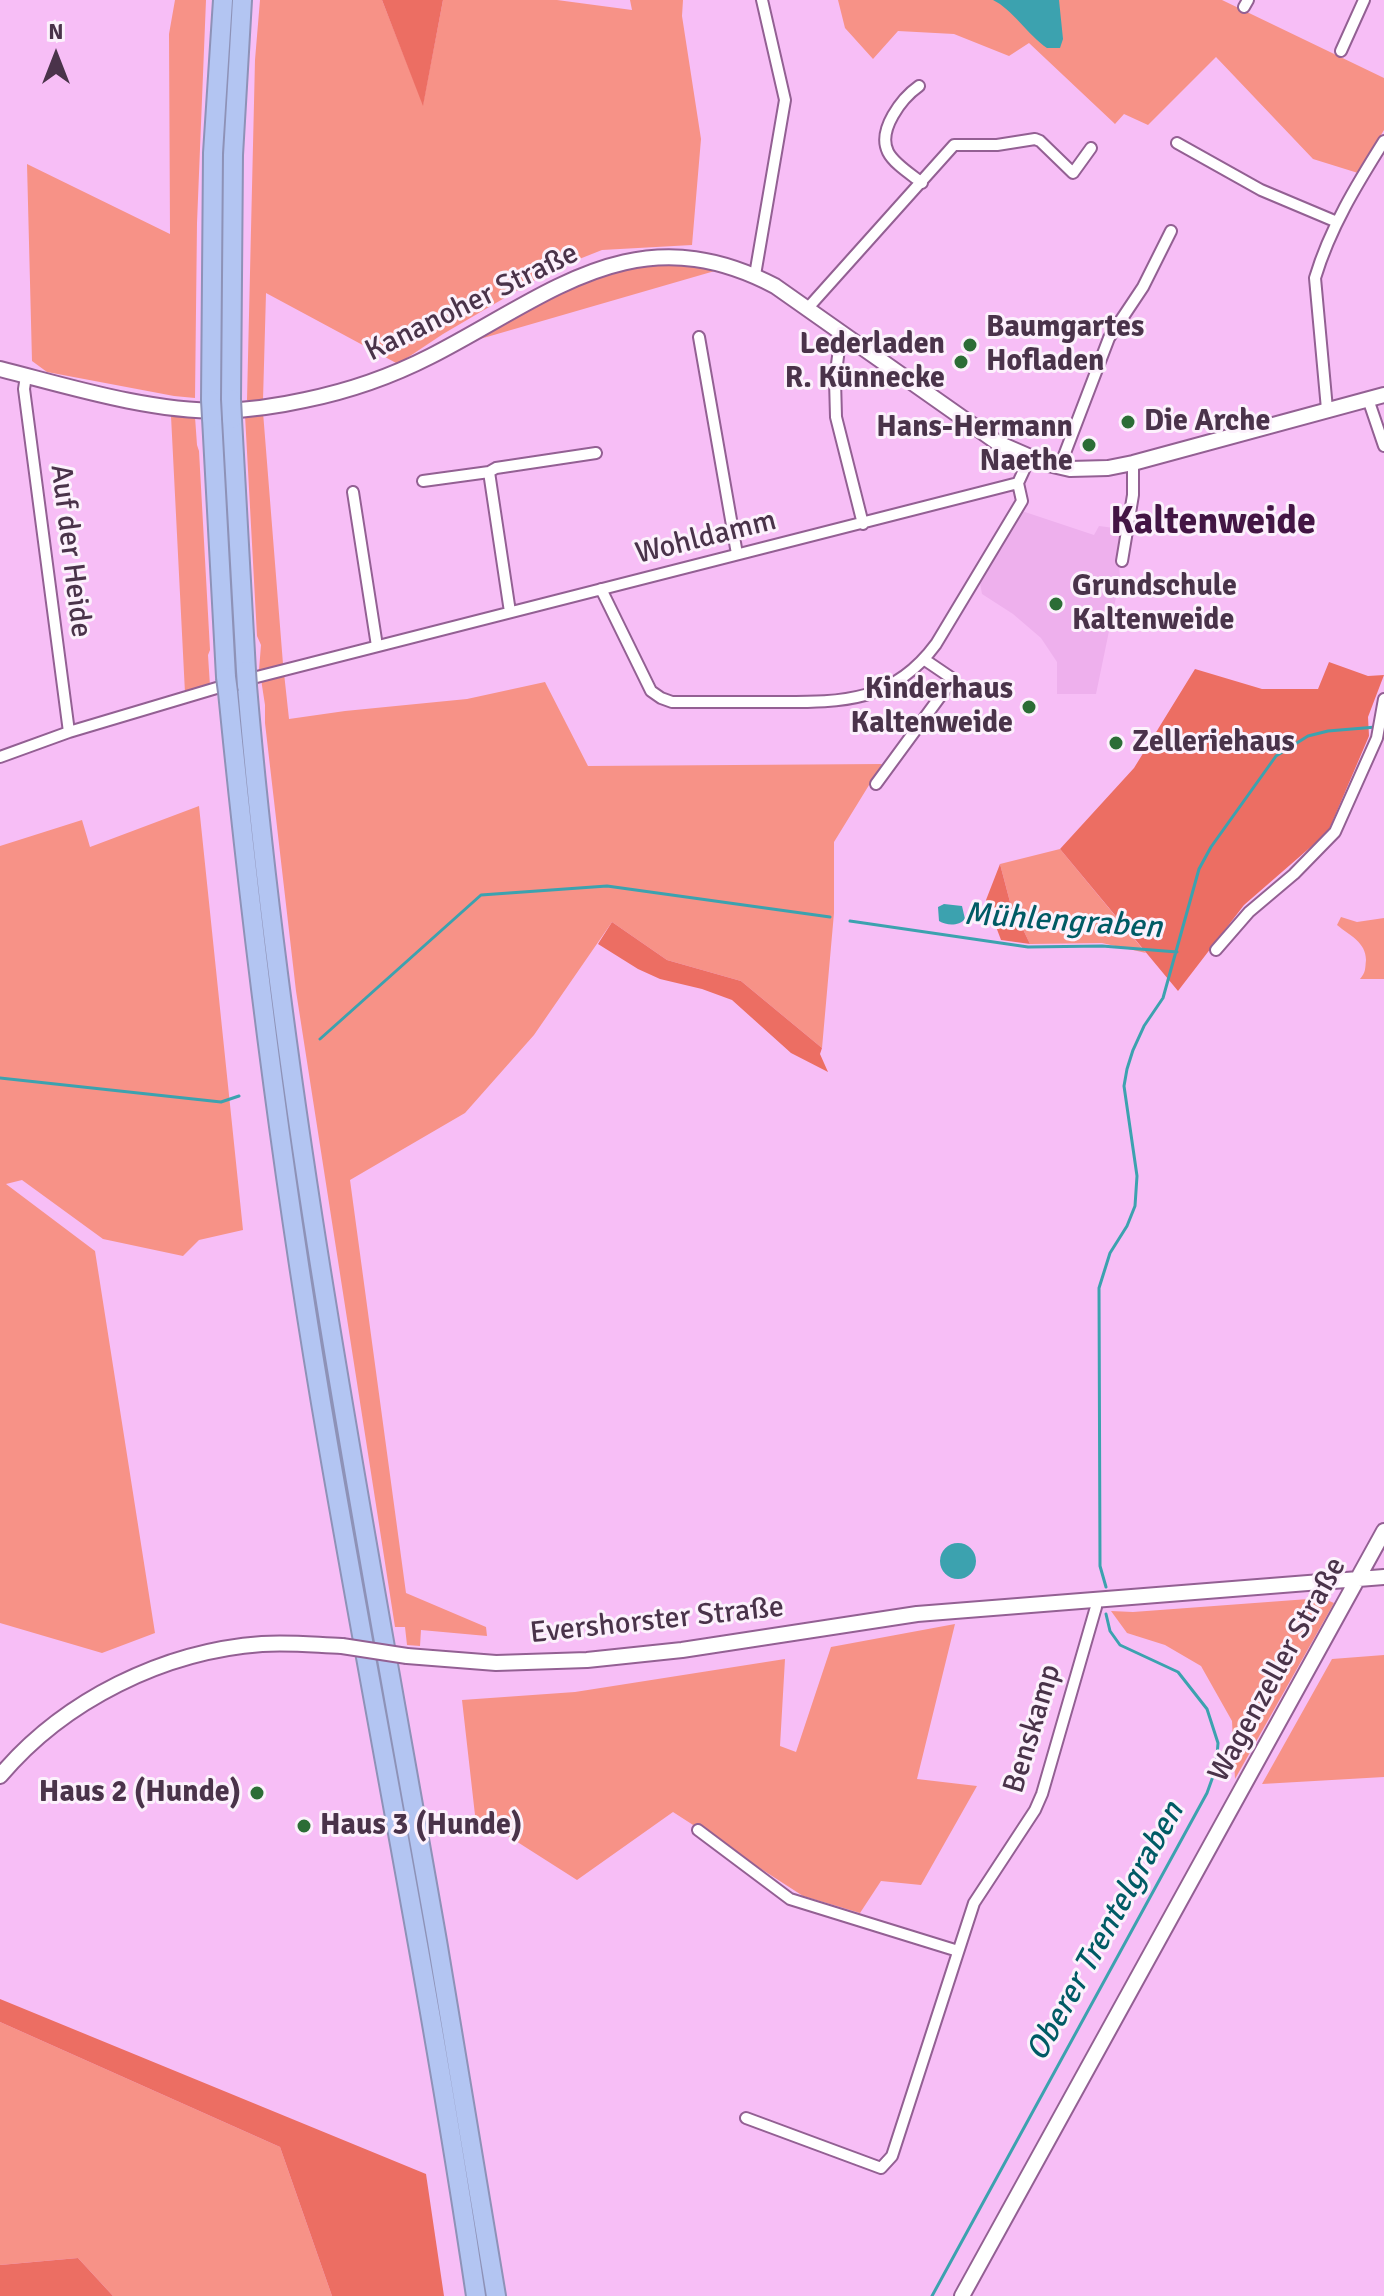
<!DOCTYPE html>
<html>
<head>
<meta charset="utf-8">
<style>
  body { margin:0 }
  #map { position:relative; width:1384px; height:2296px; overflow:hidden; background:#f7bef6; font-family:Signika,sans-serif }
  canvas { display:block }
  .north { position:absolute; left:16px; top:16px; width:80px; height:80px; -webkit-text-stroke:6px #fcf1fc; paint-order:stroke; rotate:0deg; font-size:22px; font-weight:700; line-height:32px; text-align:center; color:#4a334a }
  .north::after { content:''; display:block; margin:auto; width:28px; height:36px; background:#4a334a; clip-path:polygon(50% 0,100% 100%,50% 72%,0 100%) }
</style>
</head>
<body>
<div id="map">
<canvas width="1384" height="2296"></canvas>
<div class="north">N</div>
</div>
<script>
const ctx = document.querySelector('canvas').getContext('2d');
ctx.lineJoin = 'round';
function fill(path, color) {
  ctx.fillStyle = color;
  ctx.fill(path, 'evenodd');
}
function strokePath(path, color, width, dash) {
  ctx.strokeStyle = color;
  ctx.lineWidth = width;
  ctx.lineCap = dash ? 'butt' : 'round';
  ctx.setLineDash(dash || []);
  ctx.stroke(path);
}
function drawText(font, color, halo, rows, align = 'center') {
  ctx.font = font + ' Signika,sans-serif';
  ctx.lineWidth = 6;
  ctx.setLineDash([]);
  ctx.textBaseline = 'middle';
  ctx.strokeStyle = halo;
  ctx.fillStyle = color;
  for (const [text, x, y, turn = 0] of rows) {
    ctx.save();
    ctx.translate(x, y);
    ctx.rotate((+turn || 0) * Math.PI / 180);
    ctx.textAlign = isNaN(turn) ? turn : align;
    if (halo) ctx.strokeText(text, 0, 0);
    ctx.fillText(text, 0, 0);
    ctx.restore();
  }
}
fill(new Path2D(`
  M1022 511 1094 535 1099 526 1122 529 1119 563 1120 578 1096 694H1057V662L1041 638 1013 614 982 594 980 583Z`), '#eeb0ed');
fill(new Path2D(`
  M175 0H206L197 223 195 398 174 396 47 372 32 361 27 164 170 234 169 34Z
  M260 0H382L423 104 443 0H557L632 10 630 0H683L682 16 701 139 692 245 602 250 554 269 443 334 398 364 266 293 263 400H247L255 60Z
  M838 0H1222L1384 78V130L1358 173 1313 159 1216 57 1148 125 1124 114 1115 124 1029 43 1009 56 954 34 898 31 873 59 845 28Z
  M664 263 725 268 473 341 560 290 602 275Z
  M263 412 283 664 259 670 261 645 257 636 245 415Z
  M171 416 195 417 197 445 199 451 210 650 208 655 210 686 185 693Z
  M284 673 289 719 345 711 467 699 545 682 588 766 882 764 834 842V913L822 1048 741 981 667 960 612 922 534 1035 465 1113 350 1180 406 1593 486 1627 487 1636 421 1630 420 1646 407 1645 405 1627H395L296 991 265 723V705L261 679Z
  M199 806 243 1230 199 1240 183 1256 103 1239 22 1180 6 1184 95 1251 155 1633 102 1653 0 1623V846L82 820 90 847Z
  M1060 849 1146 953 1102 943 1030 944 1010 902 1000 864Z
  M1341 917 1357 922 1384 918V979H1360C1366 972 1365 969 1366 960 1366 942 1349 935 1337 925Z
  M1322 1598 1334 1603 1235 1779 1232 1721 1201 1666 1165 1645 1127 1633 1111 1611 1133 1612Z
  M955 1624 917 1779 977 1786 921 1885 881 1881 860 1913 803 1896 673 1812 577 1880 475 1815 462 1700 575 1692 785 1659 780 1746 796 1752 831 1647Z
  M1384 1655V1777L1262 1784 1332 1659Z
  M0 2022 280 2147 332 2296H113L78 2258 0 2265Z`), '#f79287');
fill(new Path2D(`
  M382 0H443L423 106Z
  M1329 662 1368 676 1384 675 1368 717 1369 736 1328 832 1244 905 1178 991 1060 849 1134 768 1195 669 1262 689H1318Z
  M1000 864 1010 902 1030 944 1001 940 986 900Z
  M612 922 667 960 741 981 822 1048 820 1054 828 1072 791 1053 732 1000 702 989 660 979 638 969 598 944Z
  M0 1999 426 2174 444 2296H332L280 2147 0 2022Z
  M78 2258 113 2296H0V2265Z`), '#ec6e63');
fill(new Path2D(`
  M993 0H1059L1063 39 1060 48H1047C1028 35 1012 9 993 0Z
  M944 904 962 906 965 919C959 926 947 926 939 921L938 907Z
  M940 1561a18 18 0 1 1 36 0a18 18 0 1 1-36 0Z`), '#3ca2af');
strokePath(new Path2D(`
  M850 921 1028 947 1102 946 1177 952
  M320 1039 481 895 607 886 830 917
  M0 1078 221 1102 239 1096
  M1106 1587 1100 1566 1099 1288 1110 1253 1127 1226 1135 1206 1137 1176 1124 1086 1127 1069 1133 1050 1144 1026 1163 998 1199 869 1211 847 1276 756 1308 736 1328 731 1376 727
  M932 2296 1207 1793 1216 1768 1218 1743 1207 1709 1178 1672 1120 1645 1110 1631 1106 1614`), '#3ca2af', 3);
const street = new Path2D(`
  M1244 7 1248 0
  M1341 51 1364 0
  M919 86C902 98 877 130 888 152 894 164 912 175 922 183
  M1177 143 1261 190 1337 222
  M755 275 785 100 762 0
  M807 309 954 145H997L1035 139 1040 141 1073 173 1091 148
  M841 333 835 380 836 417 863 524
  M699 337 737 554
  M26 376 24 389 69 732
  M1368 399 1384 446
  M1327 409 1315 278C1330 228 1357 184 1384 141
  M1060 466 1109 338 1143 287 1171 231
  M489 472 510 612
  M423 481 489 472 496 468 596 453
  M1018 483 1030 457
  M353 492 377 646
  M1122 561 1133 495V463
  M601 589 651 691 661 698 672 702C705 702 738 702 770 702 838 702 891 705 936 644L1022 501 1018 483
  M245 680 1018 483
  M0 757 69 732 230 684
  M876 784 953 679 925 660
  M1216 950 1249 912 1294 874 1335 832 1377 738 1384 699
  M698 1830 790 1899 958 1951
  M746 2118 881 2168 892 2156 974 1903 1035 1810 1042 1794 1096 1607V1600`);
const secondary = new Path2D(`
  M0 369C71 387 147 411 221 411 249 410 278 406 305 400 349 391 392 376 431 356 550 295 636 213 775 286L998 443 1044 463 1070 469 1108 468 1133 463 1384 395
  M407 1656 496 1663 587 1660 682 1650 917 1614 1384 1577
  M0 1776C64 1700 164 1651 262 1644 289 1642 315 1645 342 1646
  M962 2296 1384 1531`);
const highway = new Path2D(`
  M231 399 233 155 242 0
  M211 400 213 153 223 0
  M212 418 226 677
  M232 419 246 671
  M247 686C283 1109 364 1524 437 1941 457 2059 477 2177 496 2296
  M228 692C253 944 285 1195 328 1444 377 1728 434 2011 476 2296`);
strokePath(street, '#936093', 14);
strokePath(secondary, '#936093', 18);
strokePath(highway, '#8e92b7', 22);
strokePath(street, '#fff', 10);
strokePath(secondary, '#fff', 14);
strokePath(highway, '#b3c5f2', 18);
const secondaryBridge = new Path2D(`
  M342 1646 407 1656`);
const highwayBridge = new Path2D(`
  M231 399 232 419
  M211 400 212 418
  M246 671 247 686
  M226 677 228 692`);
strokePath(secondaryBridge, '#936093', 18, []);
strokePath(highwayBridge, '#8e92b7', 22, []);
strokePath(secondaryBridge, '#fff', 14);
strokePath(highwayBridge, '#b3c5f2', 18);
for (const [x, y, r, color] of [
  [970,345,8,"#2c6d36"],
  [961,362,8,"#2c6d36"],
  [1128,422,8,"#2c6d36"],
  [1089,445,8,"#2c6d36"],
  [1056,604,8,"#2c6d36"],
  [1029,707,8,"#2c6d36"],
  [1116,743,8,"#2c6d36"],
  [257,1793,8,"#2c6d36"],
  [304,1826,8,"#2c6d36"]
]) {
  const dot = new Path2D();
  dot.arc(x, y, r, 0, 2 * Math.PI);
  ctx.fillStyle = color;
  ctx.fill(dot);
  strokePath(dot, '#fcf1fc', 3);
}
drawText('30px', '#4a334a', '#fcf1fc', [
  ["Kananoher Straße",472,303,-26],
  ["Wohldamm",706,538,-14],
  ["Auf der Heide",70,551,83],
  ["Evershorster Straße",657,1621,-6],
  ["Wagenzeller Straße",1278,1670,-61],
  ["Benskamp",1033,1729,-73]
]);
drawText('bold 30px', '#4a334a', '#fcf1fc', [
  ["Baumgartes",986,328],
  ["Hofladen",986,362],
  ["Lederladen",945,345,"right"],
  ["R. Künnecke",945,379,"right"],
  ["Die Arche",1144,422],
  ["Hans-Hermann",1073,428,"right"],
  ["Naethe",1073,462,"right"],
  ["Grundschule",1072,587],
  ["Kaltenweide",1072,621],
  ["Kinderhaus",1013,690,"right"],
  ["Kaltenweide",1013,724,"right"],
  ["Zelleriehaus",1132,743],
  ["Haus 2 (Hunde)",241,1793,"right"],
  ["Haus 3 (Hunde)",320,1826]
], 'left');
drawText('italic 32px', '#005b65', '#fcf1fc', [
  ["Mühlengraben",1063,922,4],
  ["Oberer Trentelgraben",1106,1932,-61]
]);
drawText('bold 38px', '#431544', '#fcf1fc', [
  ["Kaltenweide",1213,523]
]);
</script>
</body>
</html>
